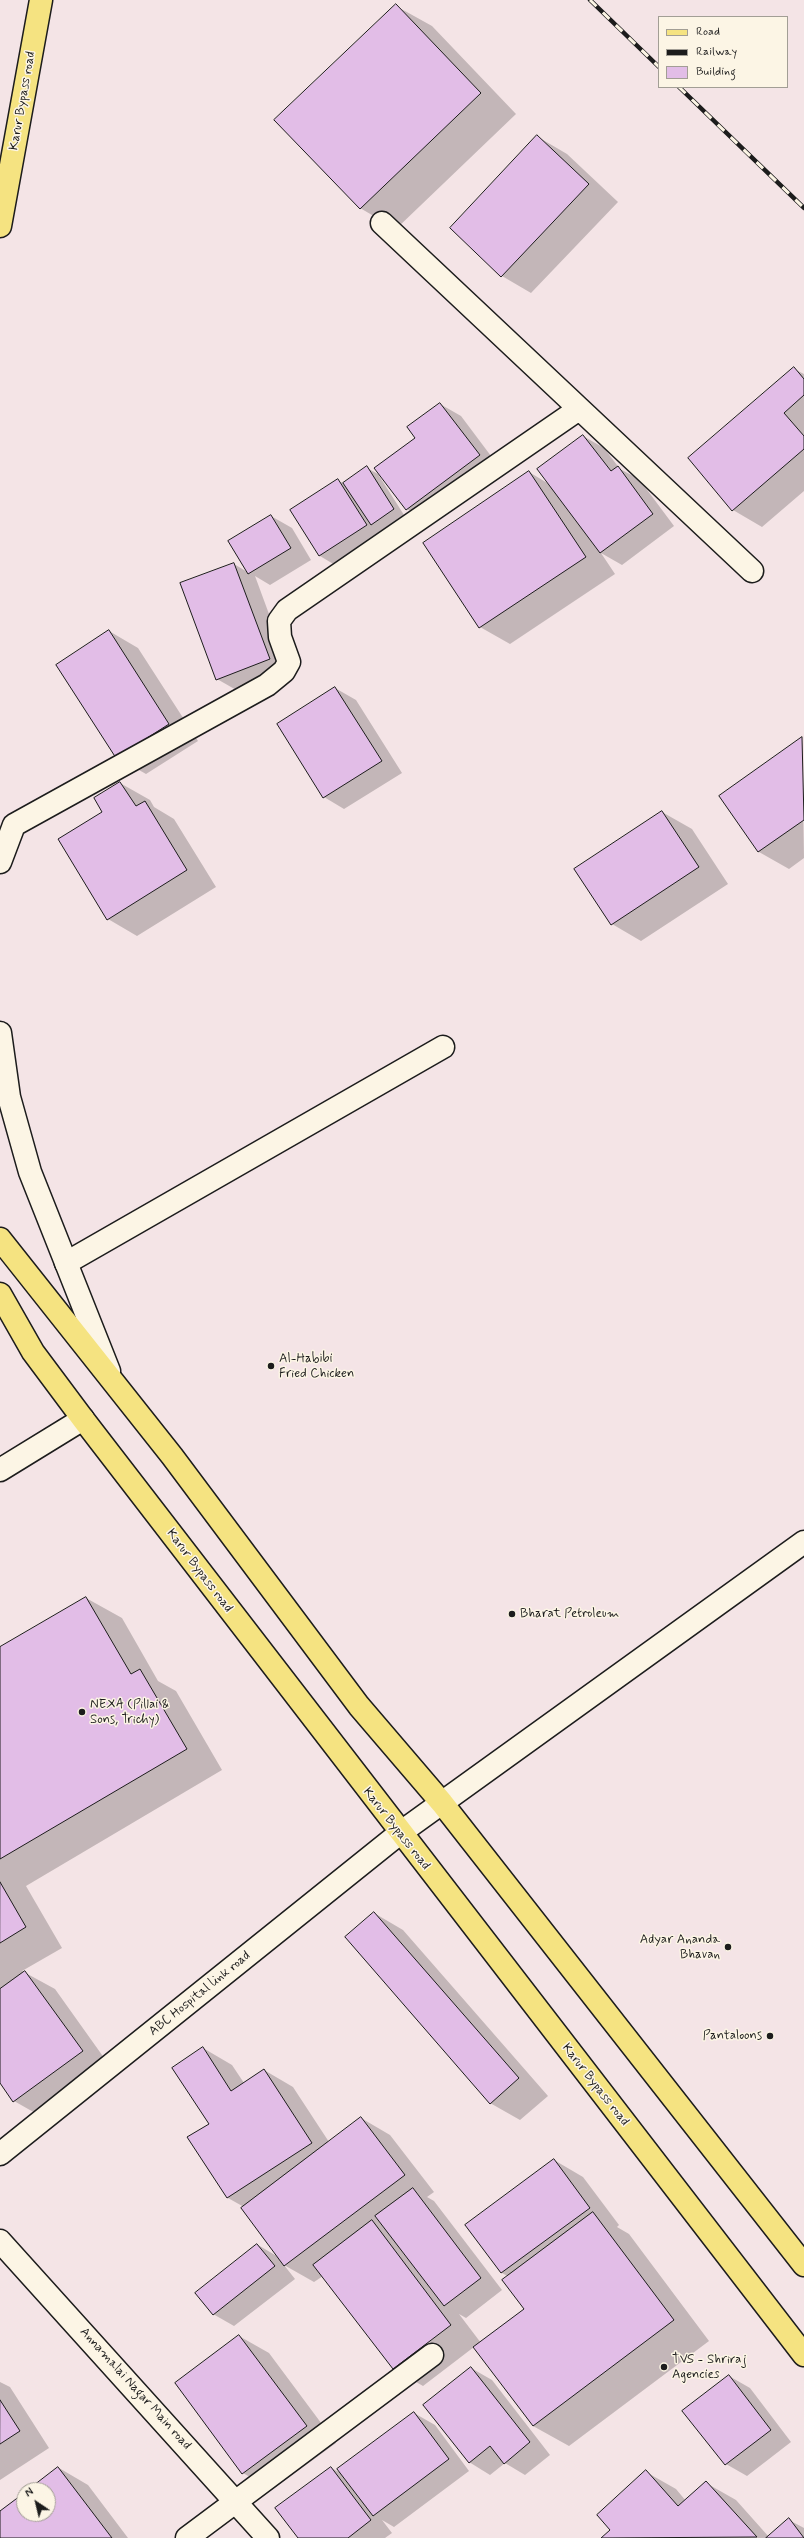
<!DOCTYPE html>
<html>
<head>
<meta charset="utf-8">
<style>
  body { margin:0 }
  #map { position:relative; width:804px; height:2538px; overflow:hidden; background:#f4e4e6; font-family:Mynerve,sans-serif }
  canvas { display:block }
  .legend { position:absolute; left:658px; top:16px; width:130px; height:72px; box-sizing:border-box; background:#fcf5e5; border:1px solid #a29e95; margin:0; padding:5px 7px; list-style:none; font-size:12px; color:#1c1c1c }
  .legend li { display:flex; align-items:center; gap:8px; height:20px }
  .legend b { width:20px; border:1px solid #a29e95 }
  .north { position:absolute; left:16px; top:2482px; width:40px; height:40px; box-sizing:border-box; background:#fcf5e5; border:1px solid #a29e95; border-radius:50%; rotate:325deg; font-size:11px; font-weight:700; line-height:16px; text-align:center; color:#1c1c1c }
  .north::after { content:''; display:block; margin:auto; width:14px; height:18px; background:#1c1c1c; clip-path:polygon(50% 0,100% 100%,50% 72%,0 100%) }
</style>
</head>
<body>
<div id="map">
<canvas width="804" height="2538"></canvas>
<ul class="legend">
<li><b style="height:5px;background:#f5e381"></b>Road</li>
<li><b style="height:5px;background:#1c1c1c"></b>Railway</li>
<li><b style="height:11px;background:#e2bde7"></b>Building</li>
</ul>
<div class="north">N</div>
</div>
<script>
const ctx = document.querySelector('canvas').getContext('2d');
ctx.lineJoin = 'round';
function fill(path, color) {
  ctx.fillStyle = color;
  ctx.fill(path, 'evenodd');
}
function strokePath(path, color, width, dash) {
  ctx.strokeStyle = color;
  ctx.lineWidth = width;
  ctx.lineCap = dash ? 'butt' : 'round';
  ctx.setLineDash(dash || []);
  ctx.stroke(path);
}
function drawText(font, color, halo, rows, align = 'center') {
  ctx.font = font + ' Mynerve,sans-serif';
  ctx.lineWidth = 3;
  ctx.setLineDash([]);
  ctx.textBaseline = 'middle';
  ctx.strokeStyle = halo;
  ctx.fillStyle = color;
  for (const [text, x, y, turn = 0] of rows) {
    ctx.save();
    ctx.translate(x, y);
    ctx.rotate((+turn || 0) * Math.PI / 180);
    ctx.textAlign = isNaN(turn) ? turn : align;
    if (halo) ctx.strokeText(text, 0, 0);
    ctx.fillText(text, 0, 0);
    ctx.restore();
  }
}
fill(new Path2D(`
  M396 6 432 26 516 114 396 229 360 208Z
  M538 137 567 154 618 202 531 293 502 276 451 228Z
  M794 369 804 374V491L762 527 733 510Z
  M440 404 461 416 500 468 428 521 407 509 416 438Z
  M583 436 604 448 620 469 639 479 674 526 622 565 601 553 615 574 510 644 480 627 425 544 529 472 549 484Z
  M367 468 378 474 404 515 383 530 388 538 340 568 320 556 338 481 343 483Z
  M271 516 292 528 311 560 270 585 255 576 290 671 238 691 217 679 234 564 249 573Z
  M109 631 138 648 198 741 146 774 116 757Z
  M335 688 356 700 402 773 344 809 324 797Z
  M802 738 804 858 789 869 759 852 720 796Z
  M120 783 150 800 154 807 174 819 216 887 137 936 108 919 104 812Z
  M662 812 692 829 728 884 641 941 612 924Z
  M86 1598 122 1618 158 1681 176 1691 222 1770 26 1886 62 1948 22 1971 55 1989 112 2069 44 2118 14 2101 0 2082V1648Z
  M374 1913 403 1930 548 2096 520 2120 490 2103Z
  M203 2048 232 2065 244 2083 264 2070 293 2087 329 2142 361 2118 390 2135 434 2192 427 2197 434 2201 502 2290 466 2318 459 2314 481 2343 525 2309 509 2277 502 2273 466 2225 554 2160 583 2177 619 2225 617 2227 629 2234 709 2341 569 2446 533 2426 474 2347 423 2386 394 2369 323 2276 314 2282 284 2265 295 2279 234 2326 213 2314 258 2245 280 2258 244 2207 228 2198 189 2137 210 2124Z
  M239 2336 269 2353 336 2443 272 2490 243 2473Z
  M471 2368 492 2380 550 2455 525 2475 505 2463 490 2475 469 2462Z
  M729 2376 750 2388 791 2442 747 2476 726 2464Z
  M0 2382 10 2387 49 2448 0 2480Z
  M414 2413 435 2425 469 2471 394 2527 382 2520 392 2533 385 2538H299L331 2468 343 2474Z
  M59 2468 88 2485 128 2538H0V2512L24 2494V2514H48V2490H30Z
  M646 2472 676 2489 686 2501 706 2483 736 2500 769 2537 789 2520 804 2528V2538H603L612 2530Z`), '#0003');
const building = new Path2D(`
  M396 4 481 93 360 209 274 120Z
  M537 135 589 184 501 277 450 228Z
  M794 367 804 379V395L784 413 804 436V449L732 511 688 458Z
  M440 403 480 455 406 510 374 468 415 438 407 427Z
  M583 435 611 471 618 466 653 514 600 553 537 469Z
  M367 466 394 509 371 525 343 483Z
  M529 471 586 557 479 628 423 543Z
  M338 479 367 525 319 556 290 510Z
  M271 515 291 548 248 574 228 541Z
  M234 563 270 659 216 680 180 583Z
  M109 630 169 724 116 758 56 665Z
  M335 687 382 761 323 798 277 724Z
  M802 737 804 820 758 852 719 796Z
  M120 782 136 806 145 801 187 870 107 920 58 839 102 812 94 798Z
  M662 811 699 867 611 925 574 869Z
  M86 1597 131 1674 140 1669 187 1749 0 1859V1647Z
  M0 1882 26 1927 0 1943Z
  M374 1912 519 2078 490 2104 345 1937Z
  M25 1971 83 2051 13 2102 0 2083V1989Z
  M203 2047 231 2091 264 2069 312 2143 227 2198 187 2137 209 2124 172 2068Z
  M361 2117 405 2175 284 2266 241 2208Z
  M554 2159 590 2208 501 2273 465 2225Z
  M413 2188 481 2278 444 2306 375 2216Z
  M593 2212 674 2320 533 2426 473 2347 524 2309 502 2280Z
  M372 2220 451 2325 393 2369 313 2265Z
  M257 2244 275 2266 213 2315 195 2293Z
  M239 2335 307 2426 242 2474 175 2383Z
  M471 2367 530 2442 504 2464 490 2446 469 2463 423 2405Z
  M729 2375 771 2430 725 2465 682 2411Z
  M0 2400 20 2431 0 2444Z
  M414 2412 449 2459 373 2516 337 2469Z
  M58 2467 112 2538H0V2511L24 2493V2514H48V2490H28Z
  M331 2467 371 2520 348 2538H298L275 2508Z
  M646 2470 678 2506 706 2481 757 2537 601 2538 610 2530 597 2515Z
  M789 2518 804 2538H766Z`);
fill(building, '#e2bde7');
strokePath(building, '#1c1c1c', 1);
const service = new Path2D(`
  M66 1263 443 1047`);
const minor = new Path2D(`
  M382 223 752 571
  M0 862 14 825 267 685 284 671 289 662 280 637 279 621 287 610 579 409
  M0 1033 9 1097 30 1172 109 1371
  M0 1470 83 1419
  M0 2154 400 1833 804 1542
  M187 2538 432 2355`);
const tertiary = new Path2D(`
  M0 2241 268 2538`);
const primary = new Path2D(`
  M0 226 41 0
  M0 1239 172 1456 359 1706 442 1803 804 2265
  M0 1294 33 1352 83 1419 804 2355`);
strokePath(service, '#1c1c1c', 25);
strokePath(minor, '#1c1c1c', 25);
strokePath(tertiary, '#1c1c1c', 25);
strokePath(primary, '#1c1c1c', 25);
strokePath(service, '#fcf5e5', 22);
strokePath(minor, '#fcf5e5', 22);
strokePath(tertiary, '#fcf5e5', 22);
strokePath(primary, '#f5e381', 22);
const rail = new Path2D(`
  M590 0 659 67
  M679 87 804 208`);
strokePath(rail, '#1c1c1c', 4.5);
strokePath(rail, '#fcf5e5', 3, [9]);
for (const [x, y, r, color] of [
  [271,1366,4,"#1c1c1c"],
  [512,1614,4,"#1c1c1c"],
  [82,1712,4,"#1c1c1c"],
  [728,1947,4,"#1c1c1c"],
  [770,2036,4,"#1c1c1c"],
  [664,2367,4,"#1c1c1c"]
]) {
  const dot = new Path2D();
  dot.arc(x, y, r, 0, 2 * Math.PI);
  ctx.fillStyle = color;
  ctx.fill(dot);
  strokePath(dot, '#fcf5e5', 1.5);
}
drawText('13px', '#1c1c1c', '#fcf5e5', [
  ["Karur Bypass road",23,101,-80],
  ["Karur Bypass road",199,1571,53],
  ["Karur Bypass road",396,1829,52],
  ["ABC Hospital link road",200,1994,-39],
  ["Karur Bypass road",595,2085,52],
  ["Annamalai Nagar Main road",135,2389,48]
]);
drawText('13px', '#1c1c1c', '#fcf5e5', [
  ["Al-Habibi",279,1359],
  ["Fried Chicken",279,1374],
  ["Bharat Petroleum",520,1614],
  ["NEXA (Pillai &",90,1705],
  ["Sons, Trichy)",90,1720],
  ["Adyar Ananda",720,1940,"right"],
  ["Bhavan",720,1955,"right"],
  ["Pantaloons",762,2036,"right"],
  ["TVS - Shriraj",672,2360],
  ["Agencies",672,2375]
], 'left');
</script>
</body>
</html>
